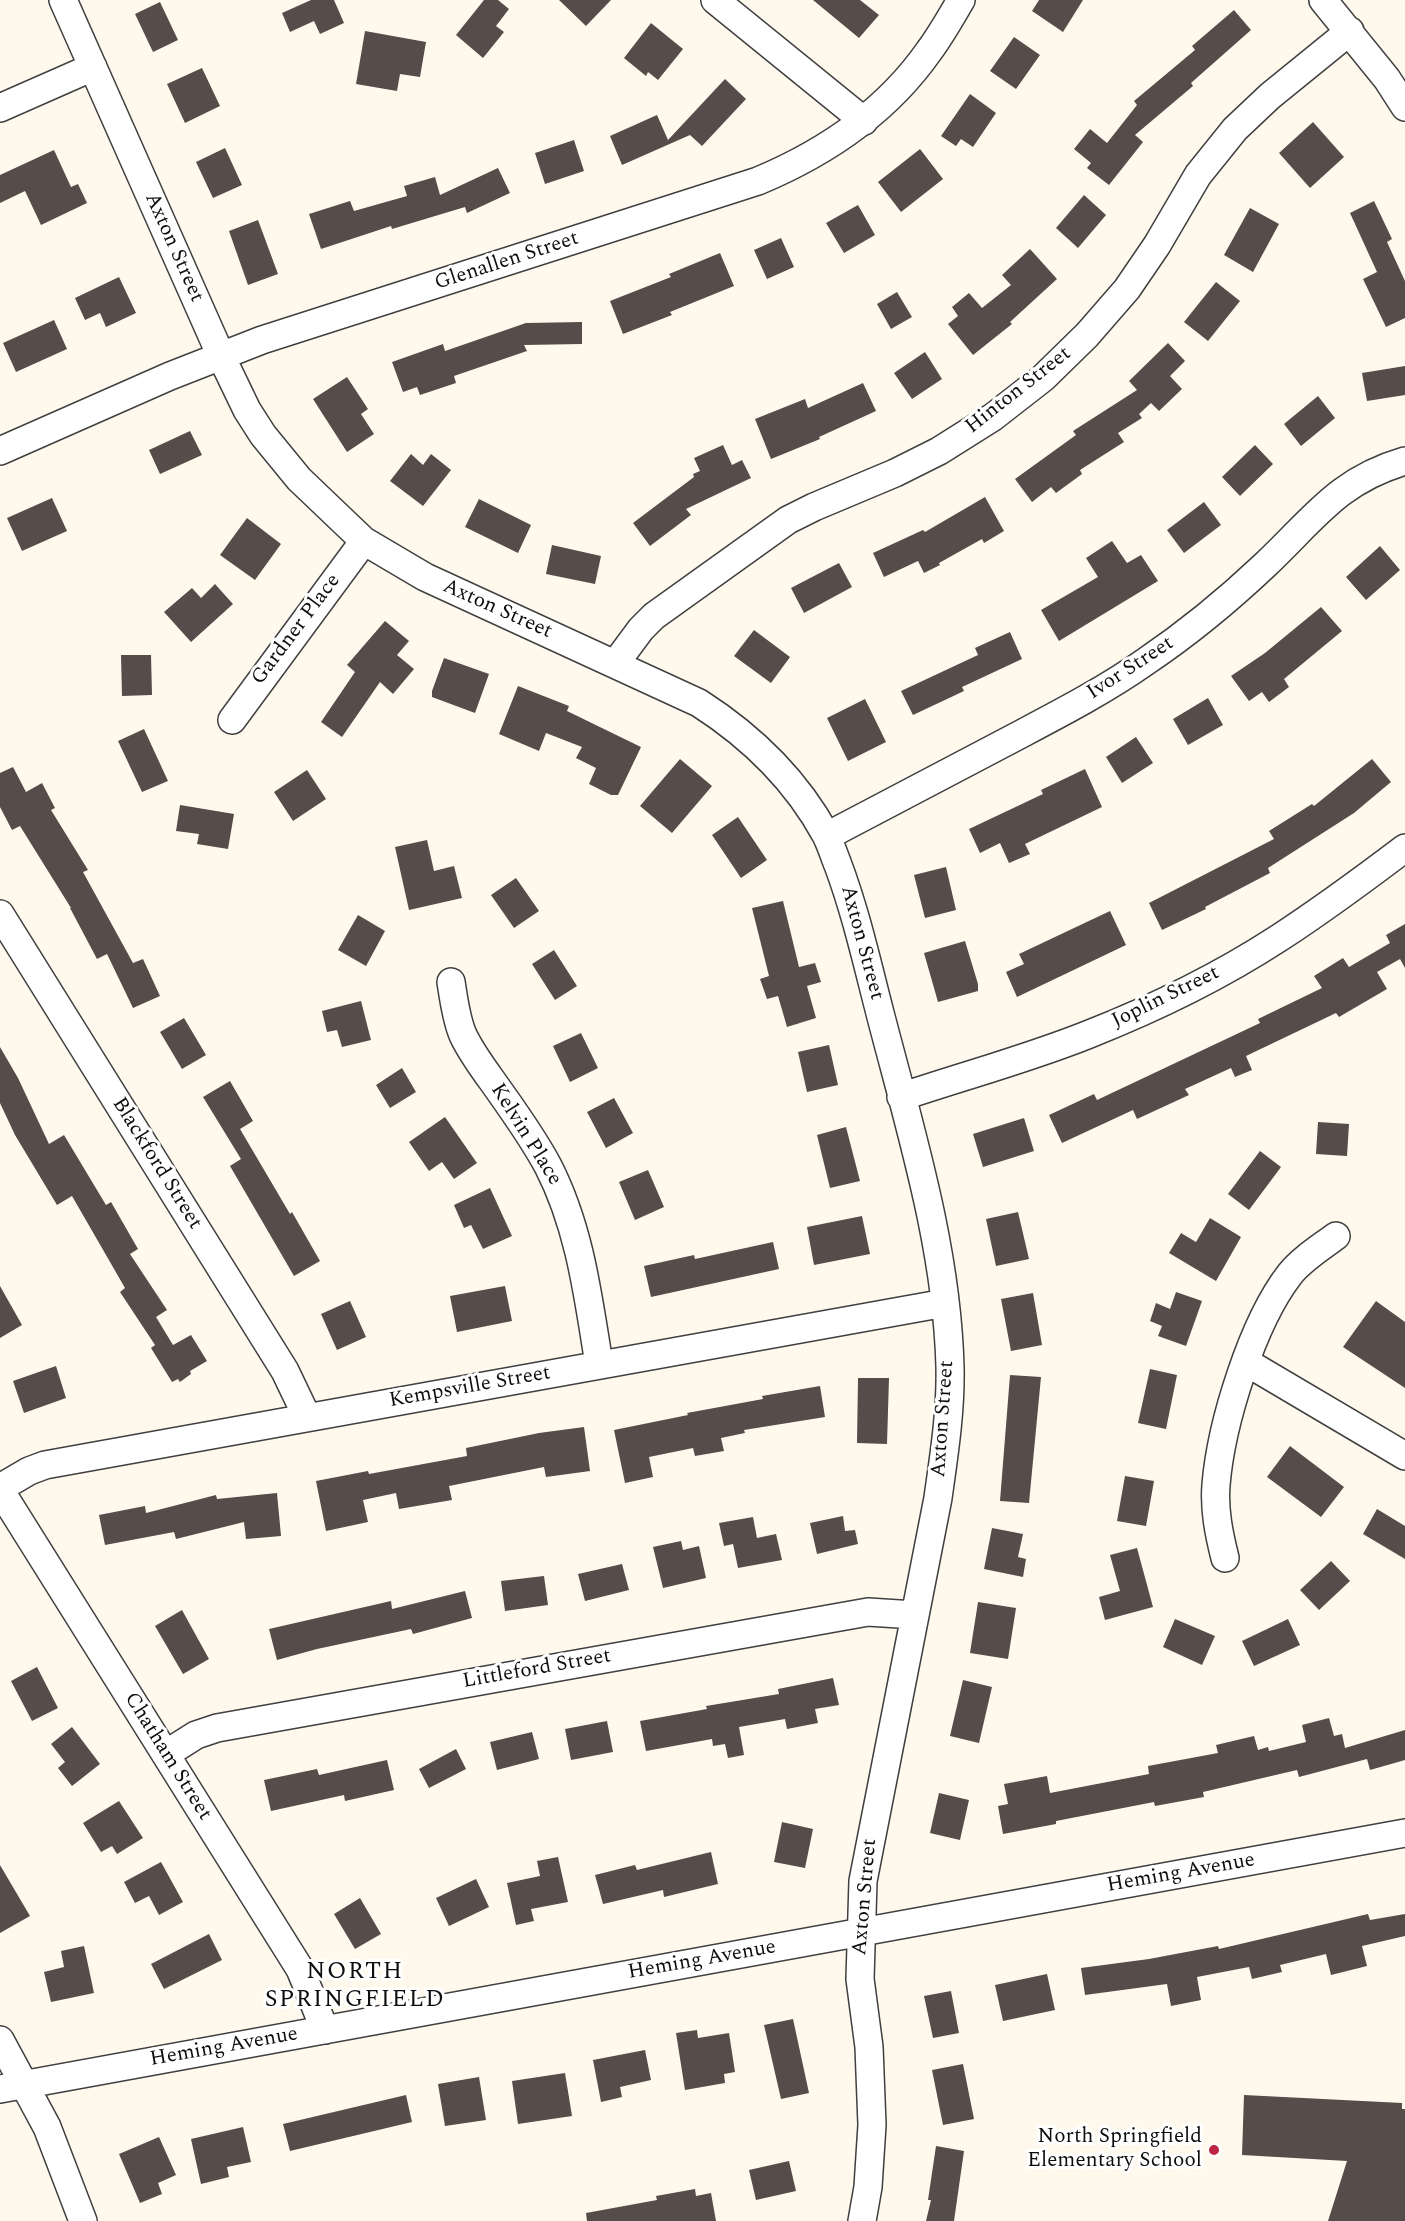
<!DOCTYPE html>
<html>
<head>
<meta charset="utf-8">
<style>
  body { margin:0 }
  canvas { display:block; background:#fff9ed }
</style>
</head>
<body>
<canvas width="1405" height="2221"></canvas>
<script>
const ctx = document.querySelector('canvas').getContext('2d');
ctx.lineJoin = 'round';
function fill(path, color) {
  ctx.fillStyle = color;
  ctx.fill(path, 'evenodd');
}
function strokePath(path, color, width, dash) {
  ctx.strokeStyle = color;
  ctx.lineWidth = width;
  ctx.lineCap = dash ? 'butt' : 'round';
  ctx.setLineDash(dash || []);
  ctx.stroke(path);
}
function drawText(font, color, halo, rows, align = 'center') {
  ctx.font = font + ' Spectral,serif';
  ctx.lineWidth = 6;
  ctx.setLineDash([]);
  ctx.textBaseline = 'middle';
  ctx.strokeStyle = halo;
  ctx.fillStyle = color;
  for (const [text, x, y, turn = 0] of rows) {
    ctx.save();
    ctx.translate(x, y);
    ctx.rotate((+turn || 0) * Math.PI / 180);
    ctx.textAlign = isNaN(turn) ? turn : align;
    if (halo) ctx.strokeText(text, 0, 0);
    ctx.fillText(text, 0, 0);
    ctx.restore();
  }
}
fill(new Path2D(`
  M311 0H334L344 23 320 34 314 21 290 32 282 13Z
  M484 0H498L509 9 496 26 504 32 483 58 456 35Z
  M559 0H611L586 26Z
  M813 0H860L879 15 859 38Z
  M1039 0H1083L1063 32 1032 11Z
  M160 2 178 40 153 52 135 14Z
  M1234 10 1251 30 1191 83 1193 86 1135 135 1143 142 1109 185 1087 168 1091 163 1074 149 1090 129 1107 143 1137 105 1134 101 1195 50 1192 46Z
  M651 23 683 49 658 80 648 72 646 76 624 58Z
  M365 31 426 42 420 77 400 74 397 91 356 84Z
  M1014 37 1040 55 1016 89 990 71Z
  M202 68 220 106 185 123 167 84Z
  M725 79 746 99 702 146 690 135 622 165 610 136 657 115 668 140Z
  M970 94 996 113 973 147 961 139 956 146 941 136Z
  M1313 122 1344 157 1310 188 1279 153Z
  M574 140 584 171 545 184 535 153Z
  M225 148 242 185 213 198 196 162Z
  M920 149 943 179 901 212 878 182Z
  M54 150 71 187 78 184 87 203 41 225 25 191 0 203V175Z
  M498 168 510 193 467 213 465 207 392 229 391 226 321 249 309 214 350 201 354 211 407 196 404 186 435 177 440 195Z
  M1084 195 1106 215 1078 248 1056 228Z
  M1374 201 1392 239 1387 242 1405 281V318L1386 327 1363 279 1377 272 1350 213Z
  M858 205 875 235 844 253 826 223Z
  M1250 208 1279 224 1253 272 1224 255Z
  M258 220 278 274 248 285 229 231Z
  M781 238 794 267 767 279 754 250Z
  M1030 249 1057 279 1010 322 1012 324 973 355 948 324 958 316 952 307 969 293 982 308 1011 285 1002 275Z
  M720 253 734 286 670 312 672 315 623 334 610 301 671 277 669 274Z
  M119 277 136 313 106 327 100 313 85 320 75 298Z
  M1216 282 1240 301 1208 341 1184 322Z
  M897 292 912 317 891 329 877 304Z
  M54 320 67 349 16 372 3 343Z
  M582 322V344L524 345 527 351 454 376 456 383 420 395 417 387 403 392 392 362 443 344 445 351 526 323Z
  M1168 343 1185 361 1170 376 1182 389 1159 411 1151 403 1139 414 1142 418 1118 433 1124 442 1080 470 1082 474 1056 493 1051 487 1032 502 1015 479 1076 435 1073 431 1137 390 1129 381Z
  M925 352 942 379 912 399 894 373Z
  M1405 366V395L1367 401 1362 373Z
  M347 377 368 409 361 414 374 434 347 452 313 399Z
  M863 383 876 411 819 437 820 439 771 459 755 419 805 399 808 408Z
  M1318 396 1335 418 1301 446 1284 424Z
  M190 431 202 455 160 474 149 450Z
  M723 445 732 465 742 460 751 478 686 509 691 515 650 546 633 523 694 477 693 474 700 471 694 458Z
  M1255 445 1273 464 1240 496 1222 477Z
  M411 454 423 465 431 454 451 470 423 506 390 481Z
  M985 497 1004 531 984 543 982 539 939 563 940 565 924 573 918 561 884 577 873 553 923 530 925 532Z
  M52 498 67 531 22 551 7 518Z
  M479 499 531 525 518 553 465 527Z
  M1204 502 1221 525 1184 553 1167 530Z
  M247 518 281 544 255 580 220 555Z
  M1112 541 1127 563 1141 555 1158 581 1059 641 1041 610 1098 577 1086 558Z
  M552 545 601 556 595 584 546 574Z
  M1380 546 1400 570 1366 600 1346 577Z
  M839 563 852 587 804 613 791 588Z
  M215 584 233 604 191 642 164 612 192 588 201 598Z
  M1321 607 1342 631 1284 679 1289 687 1269 702 1262 692 1249 701 1231 676 1265 653Z
  M385 621 409 641 397 655 414 669 393 694 380 682 342 737 321 722 355 672 347 665Z
  M754 630 790 657 771 683 734 656Z
  M1010 632 1022 659 962 687 964 691 913 715 901 691 978 655 975 648Z
  M121 655H151L152 695 122 696Z
  M444 658 489 674 475 713 432 697V691Z
  M518 686 569 706 567 711 641 747 618 795H611L589 784 596 768 576 758 582 747 546 733 539 751 499 734Z
  M1208 698 1223 725 1188 745 1173 719Z
  M865 699 886 742 848 761 827 718Z
  M144 729 168 781 142 792 118 741Z
  M1136 737 1153 763 1122 783 1106 757Z
  M680 759 712 786 672 833 640 806Z
  M1372 759 1391 782 1354 813 1268 868 1270 873 1205 907 1206 909 1162 930 1149 903 1274 839 1269 831 1312 804 1314 806Z
  M13 767 26 792 42 783 55 808 51 810 88 870 83 872 133 963 143 959 160 996 133 1008 107 954 97 959 70 908H71L20 826 12 830 0 807V773Z
  M1085 769 1102 807 1025 844 1030 854 1009 863 1000 843 980 853 969 829 1043 794 1041 790Z
  M307 770 326 799 293 821 274 792Z
  M180 805 234 814 228 849 197 844 199 834 176 831Z
  M738 817 767 860 741 878 712 835Z
  M427 840 434 871 454 866 462 898 409 910 395 847Z
  M946 867 956 910 925 918 914 875Z
  M516 878 539 911 514 928 491 895Z
  M783 901 799 967 815 963 821 982 807 986 816 1018 787 1027 778 996 767 999 760 979 769 976 752 908Z
  M1110 911 1126 945 1017 997 1006 972 1024 964 1019 954Z
  M358 915 385 931 366 966 338 950Z
  M1405 924V968L1400 959 1377 972 1387 989 1339 1017 1336 1013 1246 1056 1252 1070 1235 1077 1231 1068 1185 1089 1189 1095 1137 1119 1133 1110 1062 1143 1049 1115 1094 1094 1097 1100 1260 1023 1258 1019 1322 988 1314 976 1343 958 1349 967 1390 943 1386 935Z
  M965 941 978 984V991L938 1002 924 953Z
  M554 950 577 986 555 1000 532 964Z
  M361 1001 371 1040 342 1047 337 1030 327 1032 322 1011Z
  M184 1018 206 1055 182 1069 160 1032Z
  M581 1033 598 1068 570 1082 553 1046Z
  M829 1045 838 1085 807 1092 798 1052Z
  M0 1047 18 1078 49 1144 64 1135 106 1205 111 1202 138 1249 130 1254 167 1310 156 1317 173 1345 191 1335 207 1361 190 1371 191 1374 180 1382 178 1379 172 1382 151 1348 155 1345 120 1292 125 1288 72 1196 57 1205 15 1135 0 1103Z
  M402 1068 416 1092 390 1108 376 1085Z
  M230 1081 253 1121 240 1129 290 1214 292 1212 320 1261 294 1276 230 1166 241 1159 203 1097Z
  M614 1098 633 1133 606 1148 587 1112Z
  M445 1117 477 1163 454 1179 442 1162 429 1171 409 1142Z
  M1024 1118 1034 1151 983 1167 973 1134Z
  M1318 1122 1349 1124 1347 1156 1316 1154Z
  M846 1127 860 1181 830 1188 817 1135Z
  M1260 1151 1281 1167 1249 1210 1228 1194Z
  M648 1170 664 1207 635 1220 619 1182Z
  M490 1188 512 1236 483 1249 471 1225 464 1228 454 1205Z
  M1018 1212 1029 1259 996 1266 986 1219Z
  M862 1216 870 1254 814 1265 807 1227Z
  M1210 1218 1241 1237 1216 1281 1169 1253 1181 1233 1196 1242Z
  M773 1242 779 1269 651 1297 644 1266 694 1255 695 1259Z
  M0 1286 22 1325 0 1338Z
  M505 1286 512 1321 457 1332 450 1296Z
  M1176 1292 1202 1301 1186 1346 1158 1336 1162 1326 1150 1321 1156 1303 1170 1309Z
  M1033 1293 1042 1345 1011 1351 1001 1299Z
  M350 1301 366 1337 337 1350 321 1314Z
  M1376 1301 1405 1322V1388L1343 1347Z
  M56 1366 66 1398 24 1413 13 1381Z
  M1150 1369 1177 1375 1166 1429 1138 1423Z
  M1010 1375 1041 1377 1029 1503 1000 1501Z
  M858 1378H889L887 1444 857 1443Z
  M820 1386 825 1417 744 1430 745 1433 721 1438 724 1451 695 1456 693 1448 649 1457 653 1477 625 1483 614 1430 688 1415 687 1413 763 1399 762 1396Z
  M584 1427 590 1471 546 1477 544 1467 449 1486 452 1500 399 1509 396 1493 363 1500 368 1522 326 1531 316 1481 368 1471 369 1474 467 1456 466 1448 539 1433Z
  M1290 1446 1344 1487 1321 1517 1267 1477Z
  M1125 1476 1154 1481 1146 1526 1117 1521Z
  M277 1493 281 1536 246 1539 244 1522 176 1539 174 1532 105 1545 99 1515 145 1506 146 1513 216 1495 217 1499Z
  M1377 1509 1405 1526V1559L1363 1534Z
  M843 1516 845 1531 855 1530 858 1544 817 1554 810 1523Z
  M753 1517 757 1538 776 1534 782 1560 738 1568 733 1544 724 1546 719 1523Z
  M992 1528 1023 1534 1018 1557 1026 1559 1023 1577 984 1569Z
  M681 1541 683 1550 699 1546 706 1578 663 1588 653 1547Z
  M1137 1548 1153 1607 1105 1620 1099 1597 1120 1591 1110 1555Z
  M1331 1561 1350 1581 1319 1610 1300 1590Z
  M622 1564 629 1590 585 1601 578 1574Z
  M544 1576 548 1605 505 1611 501 1581Z
  M465 1591 472 1618 413 1634 411 1629 317 1649 277 1660 269 1629 391 1601 392 1609Z
  M978 1602 1016 1608 1008 1659 970 1653Z
  M182 1610 209 1659 183 1674 155 1626Z
  M1175 1619 1215 1636 1202 1665 1163 1647Z
  M1288 1619 1300 1645 1254 1666 1242 1641Z
  M37 1667 58 1708 32 1721 11 1681Z
  M833 1678 839 1705 815 1709 818 1723 787 1729 785 1719 739 1727 744 1755 728 1758 725 1744 713 1746 712 1739 646 1751 640 1721 707 1709 706 1706 779 1694 778 1689Z
  M963 1680 992 1687 979 1743 950 1736Z
  M1329 1718 1334 1736 1342 1734 1345 1748 1405 1730V1760L1370 1770 1367 1759 1299 1777 1297 1770 1203 1792 1204 1797 1155 1806 1154 1802 1056 1821V1824L1003 1834 998 1806 1008 1804 1004 1784 1047 1776 1050 1793 1149 1774 1148 1766 1218 1753 1216 1745 1254 1736 1258 1750 1268 1747 1269 1751 1306 1742 1302 1725Z
  M607 1721 613 1752 571 1760 565 1729Z
  M72 1727 100 1764 72 1786 58 1768 65 1762 51 1744Z
  M532 1732 539 1759 497 1770 490 1742Z
  M456 1749 466 1769 429 1788 419 1769Z
  M387 1760 394 1790 345 1801 344 1795 271 1811 264 1780 317 1769 319 1775Z
  M939 1793 969 1800 960 1840 930 1833Z
  M119 1801 143 1838 117 1854 112 1846 101 1852 83 1823Z
  M782 1822 813 1829 805 1868 774 1862Z
  M711 1852 718 1884 664 1897 663 1890 603 1904 595 1875 635 1865 637 1870Z
  M558 1857 568 1902 531 1909 534 1921 516 1925 507 1883 540 1876 537 1861Z
  M161 1862 183 1902 159 1915 149 1896 135 1903 124 1882Z
  M0 1865 30 1916 0 1933Z
  M476 1879 489 1907 449 1926 436 1898Z
  M360 1898 381 1934 355 1949 334 1914Z
  M1368 1914 1370 1920 1405 1914V1936L1362 1946 1367 1966 1331 1975 1326 1954 1280 1965 1282 1972 1252 1979 1249 1967 1197 1977 1201 2000 1171 2006 1167 1984 1085 1995 1081 1968 1149 1959 1218 1946 1219 1949Z
  M209 1934 222 1960 164 1989 151 1964Z
  M84 1946 94 1993 51 2002 44 1972 64 1967 61 1951Z
  M1047 1974 1055 2010 1003 2021 995 1985Z
  M951 1991 959 2033 933 2038 924 1996Z
  M793 2019 809 2093 781 2099 764 2025Z
  M697 2030 698 2038 729 2033 735 2072 724 2074 725 2083 685 2090 676 2033Z
  M645 2050 651 2080 620 2087 622 2097 601 2102 593 2060Z
  M963 2064 974 2119 943 2125 932 2070Z
  M565 2073 572 2116 518 2124 512 2081Z
  M479 2077 486 2120 445 2126 438 2084Z
  M406 2095 412 2122 290 2151 283 2124Z
  M1244 2095 1402 2103V2109H1405V2221H1328L1347 2161 1242 2155Z
  M243 2127 251 2162 227 2167 229 2177 201 2184 191 2139Z
  M159 2137 176 2175 158 2183 162 2194 140 2203 119 2154Z
  M936 2146 964 2151 954 2221H926L931 2200H928Z
  M789 2161 796 2191 756 2200 749 2170Z
  M695 2189 696 2196 711 2193 716 2221H587L586 2213 657 2200 656 2196Z`), '#564c49');
const minor = new Path2D(`
  M63 0 221 356 247 410 263 435 299 479 364 541 425 577 699 703C752 737 796 780 826 835 831 845 834 855 838 865 856 913 867 963 880 1013 910 1129 947 1247 950 1367 951 1411 944 1455 938 1498L863 1881 860 1979 869 2047 872 2125 868 2187 862 2221
  M715 0 864 121
  M1323 0 1387 79 1405 107
  M0 108 93 67
  M0 451 170 376 262 340 758 181C825 153 887 111 929 51 941 35 951 17 961 0
  M615 664 641 629 654 616 788 520 814 507 895 473 939 451 993 417 1043 378 1087 335 1127 289 1157 245 1198 175 1235 129 1270 96 1350 31
  M232 720 364 541
  M827 836C886 805 945 774 1004 743 1051 718 1101 693 1145 662 1188 633 1228 600 1265 565 1314 519 1337 481 1405 461
  M0 914 285 1371 307 1417
  M451 982C454 1000 456 1019 463 1035 471 1052 482 1067 493 1082 512 1109 532 1136 548 1166 580 1228 588 1296 599 1364
  M901 1097C963 1076 1027 1059 1087 1035 1153 1009 1219 977 1279 938 1322 910 1364 879 1405 848
  M1246 1362 1405 1456
  M0 1488 29 1471 45 1465 945 1303
  M0 1490 300 1969 325 2030
  M1225 1558C1219 1534 1214 1510 1216 1485 1221 1424 1252 1323 1290 1274 1302 1259 1320 1248 1336 1236
  M166 1754 196 1735 217 1728 868 1612 915 1615
  M0 2040 47 2127 83 2221
  M0 2089 1405 1833`);
strokePath(minor, '#404040', 30);
strokePath(minor, '#fff', 27);
for (const [x, y, r, color] of [
  [1214,2150,6,"#bd2542"]
]) {
  const dot = new Path2D();
  dot.arc(x, y, r, 0, 2 * Math.PI);
  ctx.fillStyle = color;
  ctx.fill(dot);
  strokePath(dot, '#fff', 2);
}
drawText('21px', '#0d0d0d', '#fff', [
  ["Axton Street",173,248,66],
  ["Glenallen Street",507,262,-18],
  ["Hinton Street",1019,391,-38],
  ["Axton Street",497,610,24],
  ["Gardner Place",297,630,-53],
  ["Ivor Street",1131,669,-33],
  ["Axton Street",861,943,75],
  ["Joplin Street",1166,998,-26],
  ["Kelvin Place",525,1135,58],
  ["Blackford Street",156,1164,58],
  ["Kempsville Street",470,1388,-10],
  ["Axton Street",944,1419,-86],
  ["Littleford Street",537,1670,-10],
  ["Chatham Street",167,1757,58],
  ["Heming Avenue",1181,1874,-10],
  ["Axton Street",866,1897,-85],
  ["Heming Avenue",702,1961,-10],
  ["Heming Avenue",224,2048,-10]
]);
drawText('21px', '#0d0d0d', '#fff', [
  ["North Springfield",1202,2138],
  ["Elementary School",1202,2162]
], 'right');
ctx.letterSpacing = '1.5px';
drawText('24px', '#0d0d0d', '#fff', [
  ["NORTH",355,1973],
  ["SPRINGFIELD",355,2001]
]);
ctx.letterSpacing = '0px';
</script>
</body>
</html>
